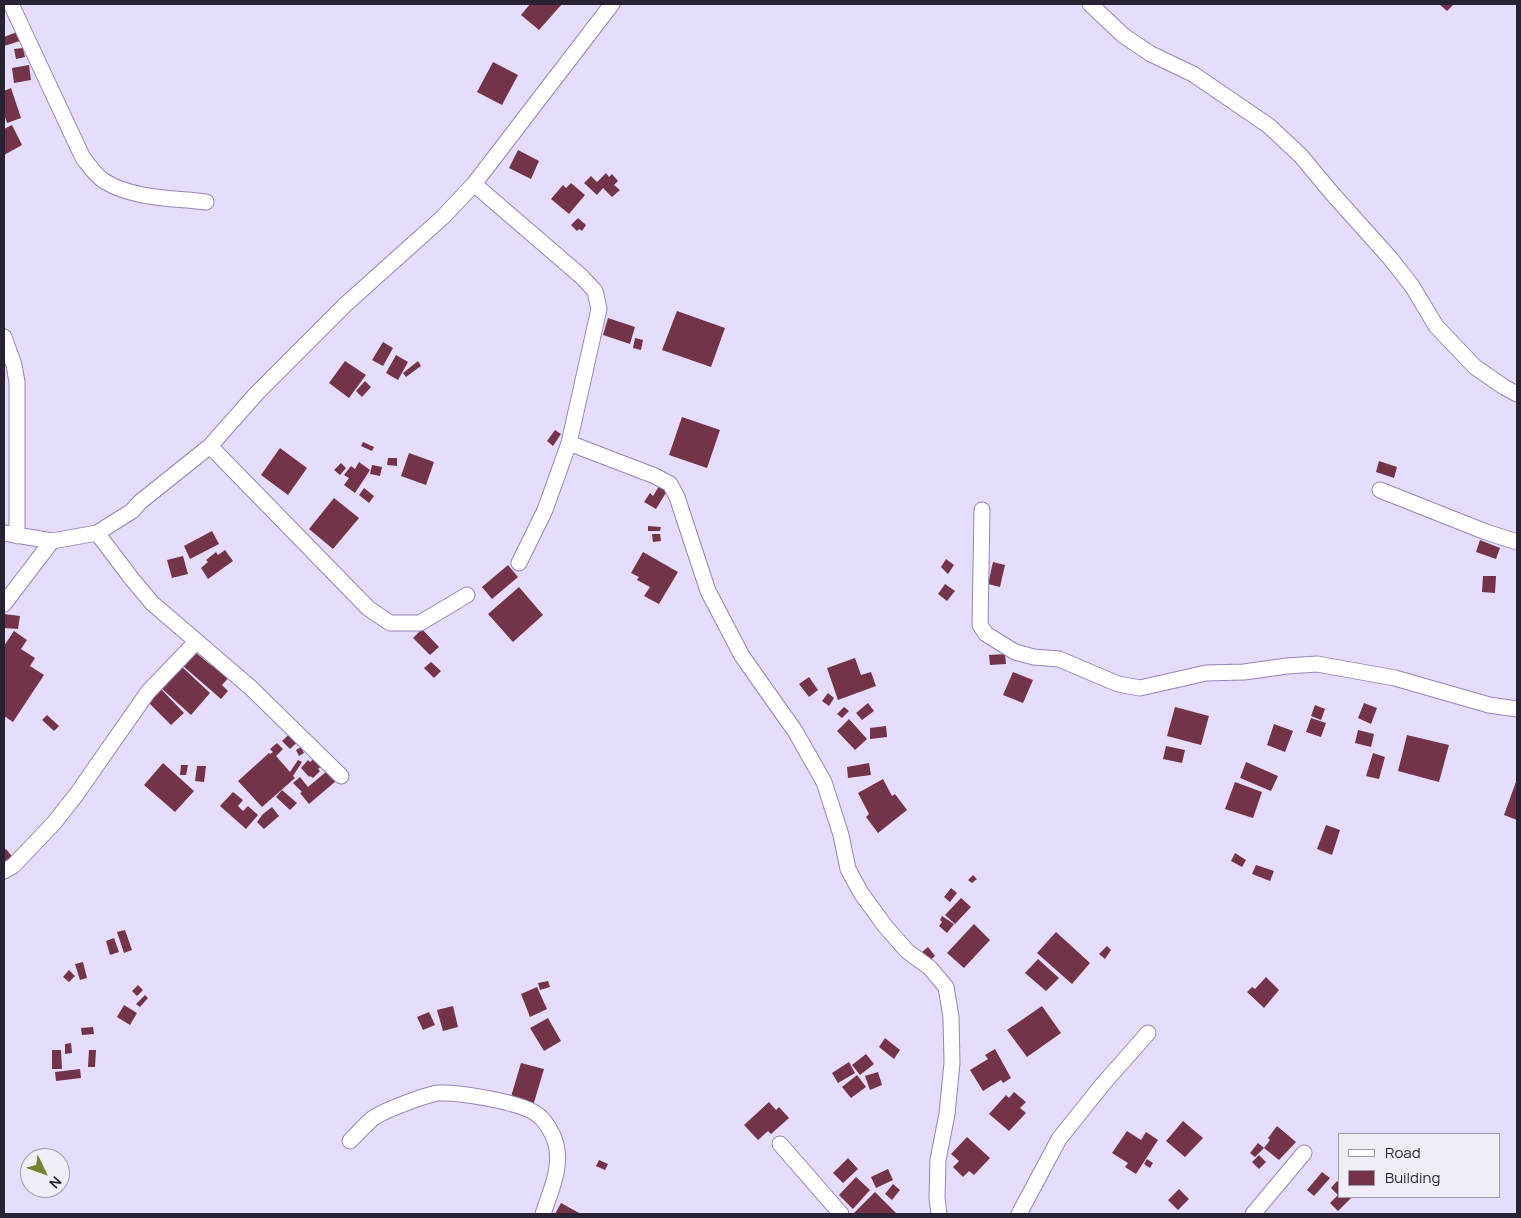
<!DOCTYPE html>
<html>
<head>
<meta charset="utf-8">
<style>
  body { margin:0 }
  #map { position:relative; width:1521px; height:1218px; overflow:hidden; background:#e6dcfb; font-family:Manrope,sans-serif }
  canvas { display:block }
  .frame { position:absolute; inset:0; border:5px solid #292235; pointer-events:none }
  .legend { position:absolute; left:1338px; top:1133px; width:162px; height:65px; box-sizing:border-box; background:#f0edf7; border:1px solid #a09ca9; margin:0; padding:6px 9px; list-style:none; font-size:15px; color:#292235 }
  .legend li { display:flex; align-items:center; gap:10px; height:25px }
  .legend b { width:25px; border:1px solid #a09ca9 }
  .north { position:absolute; left:20px; top:1148px; width:50px; height:50px; box-sizing:border-box; background:#f0edf7; border:1px solid #a09ca9; border-radius:50%; rotate:132deg; font-size:14px; font-weight:700; line-height:20px; text-align:center; color:#292235 }
  .north::after { content:''; display:block; margin:auto; width:18px; height:22px; background:#728433; clip-path:polygon(50% 0,100% 100%,50% 72%,0 100%) }
</style>
</head>
<body>
<div id="map">
<canvas width="1521" height="1218"></canvas>
<div class="frame"></div>
<ul class="legend">
<li><b style="height:6px;background:#fff"></b>Road</li>
<li><b style="height:14px;background:#733349"></b>Building</li>
</ul>
<div class="north">N</div>
</div>
<script>
const ctx = document.querySelector('canvas').getContext('2d');
ctx.lineJoin = 'round';
function fill(path, color) {
  ctx.fillStyle = color;
  ctx.fill(path, 'evenodd');
}
function strokePath(path, color, width, dash) {
  ctx.strokeStyle = color;
  ctx.lineWidth = width;
  ctx.lineCap = dash ? 'butt' : 'round';
  ctx.setLineDash(dash || []);
  ctx.stroke(path);
}
fill(new Path2D(`
  M530 4H562L539 30 521 15Z
  M1439 4H1454L1447 11Z
  M17 32 20 41 4 46V37Z
  M23 48 25 57 16 59 14 49Z
  M493 62 518 75 502 105 477 92Z
  M29 65 31 80 14 83 12 68Z
  M11 88 21 118 7 123 4 114V91Z
  M12 125 22 145 4 155V129Z
  M518 150 539 161 531 179 509 168Z
  M606 173 609 177 612 174 618 181 614 185 620 190 612 197 603 188 597 195 584 183 591 176 597 182Z
  M571 183 585 195 569 214 551 199 563 185 566 188Z
  M578 218 586 225 582 231 579 229 577 231 571 225Z
  M677 311 725 328 711 367 662 350Z
  M608 318 635 327 630 344 603 335Z
  M635 338 643 340 641 350 633 348Z
  M383 342 393 348 383 366 372 360Z
  M396 355 408 362 398 380 386 373Z
  M345 361 366 375 349 398 329 383Z
  M418 361 421 366 406 377 403 373Z
  M365 381 371 387 362 397 356 391Z
  M682 417 720 430 707 468 669 455Z
  M555 430 561 434 553 446 547 441Z
  M363 442 374 447 372 451 361 446Z
  M280 448 307 468 288 495 261 475Z
  M409 453 434 462 426 485 401 476Z
  M388 458H397V466L387 465Z
  M1379 461 1397 467 1394 478 1376 472Z
  M359 462 370 470 355 493 344 485 349 478 344 475 351 466 355 469Z
  M341 463 346 468 340 475 334 470Z
  M372 465 382 467 380 476 370 474Z
  M664 478 672 483 656 509 644 502 650 493 653 496Z
  M364 488 374 496 369 503 359 495Z
  M334 498 359 518 333 549 309 529Z
  M648 526 661 527 660 531H648Z
  M212 531 219 544 190 559 184 546Z
  M652 534H660L661 541 653 542Z
  M1480 540 1500 548 1496 559 1476 552Z
  M225 550 233 561 208 579 201 568 208 562 206 560 216 552 218 555Z
  M643 552 678 572 659 604 644 596 650 587 637 580 639 577 631 573Z
  M183 556 188 574 172 578 167 560Z
  M946 559 954 565 948 574 941 567Z
  M993 562 1005 565 1000 587 988 584Z
  M508 565 518 577 492 599 482 587Z
  M1483 576H1496L1495 593 1482 592Z
  M945 584 955 591 947 601 938 594Z
  M519 587 543 615 513 642 488 614Z
  M4 614 20 616 18 629 4 628Z
  M422 629 439 647 430 655 413 638Z
  M14 631 27 640 21 649 35 658 30 666 44 675 13 722 4 716V646Z
  M195 652 212 666 216 661 231 675 222 685 228 691 221 699 183 666Z
  M1005 654 1006 664 990 665 989 655Z
  M855 658 861 675 871 672 876 686 838 700 827 668Z
  M431 662 441 671 434 678 424 668Z
  M180 665 210 693 191 715 160 687Z
  M1013 672 1033 680 1023 703 1003 695Z
  M809 677 818 690 809 697 799 684Z
  M160 688 184 713 171 725 147 701Z
  M828 693 834 698 829 706 822 701Z
  M868 703 874 711 862 720 856 713Z
  M1364 703 1377 708 1371 724 1358 718Z
  M1315 705 1325 709 1321 720 1311 716Z
  M844 707 849 711 842 718 837 714Z
  M1175 707 1209 716 1201 745 1167 736Z
  M47 715 59 726 54 731 42 720Z
  M1311 718 1326 723 1321 737 1306 732Z
  M849 719 867 739 855 750 837 731Z
  M1274 724 1293 731 1285 752 1267 745Z
  M299 725 307 733 290 749 282 741Z
  M886 726 887 737 870 739V728Z
  M1358 730 1374 734 1371 747 1355 743Z
  M1407 735 1449 745 1439 782 1398 771Z
  M277 743 283 749 276 756 290 772 298 760 302 762 293 776 295 778 262 807 238 781 269 753 270 754 273 752 270 749Z
  M1166 746 1185 750 1182 763 1163 759Z
  M301 747 304 753 299 756 296 750Z
  M1373 753 1385 757 1379 779 1366 776Z
  M316 757 323 765 318 769 320 771 313 778 310 776 309 777 301 768 308 760 310 762Z
  M1246 762 1278 776 1271 791 1240 778Z
  M163 763 194 791 175 812 144 785Z
  M869 763 871 775 848 778 847 767Z
  M181 765H188L186 775H180Z
  M197 766H206L204 782 195 781Z
  M327 771 336 781 309 804 300 793 302 792 293 783 300 777 308 787Z
  M883 779 892 796 895 794 907 810 878 833 866 817 869 814 858 793Z
  M1517 779V820L1504 815Z
  M1235 782 1262 792 1253 818 1225 809Z
  M282 790 297 803 290 810 276 797Z
  M233 792 243 800 238 806 243 811 248 806 258 815 246 829 220 806Z
  M272 807 279 816 264 829 257 822 263 814Z
  M1326 825 1340 830 1332 855 1317 849Z
  M6 849 15 860 8 866 4 861V851Z
  M1235 853 1246 860 1242 867 1231 861Z
  M1256 865 1274 871 1270 881 1252 874Z
  M973 875 977 879 972 883 968 880Z
  M951 888 957 893 950 902 944 897Z
  M961 898 971 907 955 924 945 915Z
  M942 916 954 924 947 933 939 926 942 922 940 920Z
  M974 924 990 940 964 968 947 953Z
  M125 930 132 950 124 953 117 932Z
  M1056 932 1090 963 1072 984 1037 953Z
  M114 938 119 952 110 955 106 941Z
  M1107 946 1111 950 1105 959 1099 954Z
  M928 947 935 956 929 961 922 952Z
  M1038 959 1059 978 1046 991 1025 973Z
  M83 962 87 978 80 980 75 964Z
  M69 970 75 976 69 982 63 977Z
  M1266 977 1279 990 1264 1008 1247 992 1252 987 1255 989Z
  M548 981 550 987 540 990 538 983Z
  M138 985 143 990 137 996 132 991Z
  M537 987 547 1009 530 1017 521 994Z
  M145 995 148 998 140 1007 136 1004Z
  M124 1005 137 1013 130 1025 117 1017Z
  M453 1006 458 1027 443 1031 437 1010Z
  M1042 1006 1061 1033 1027 1057 1007 1030Z
  M429 1012 435 1025 423 1030 417 1017Z
  M548 1018 561 1041 544 1051 530 1028Z
  M93 1027 94 1034 82 1035 81 1028Z
  M885 1038 900 1050 894 1059 879 1047Z
  M71 1043 72 1053 65 1054V1044Z
  M995 1049 1011 1078 1003 1083 1001 1080 983 1091 970 1070 988 1059 985 1055Z
  M52 1050H61L62 1069H52Z
  M89 1050H96L95 1067H88Z
  M866 1054 874 1064 860 1075 852 1065Z
  M849 1062 855 1073 838 1083 832 1073Z
  M521 1063 544 1069 533 1106 510 1100Z
  M80 1069 81 1078 56 1081 55 1072Z
  M878 1072 882 1085 870 1090 865 1076Z
  M857 1075 866 1087 851 1098 842 1087Z
  M1014 1092 1026 1102 1020 1108 1026 1113 1009 1131 989 1114 1006 1095 1009 1098Z
  M769 1102 776 1110 779 1107 789 1118 771 1134 768 1131 758 1140 744 1125Z
  M1183 1121 1203 1138 1185 1157 1166 1141Z
  M1277 1126 1296 1142 1279 1160 1264 1148 1270 1140 1268 1138Z
  M1127 1131 1141 1140 1146 1132 1158 1140 1136 1174 1125 1167 1128 1163 1112 1153Z
  M967 1137 990 1158 974 1175 969 1171 963 1177 953 1167 959 1161 951 1154Z
  M1258 1143 1264 1148 1255 1157 1250 1153Z
  M1259 1155 1266 1162 1259 1169 1252 1162Z
  M848 1158 858 1169 843 1183 833 1173Z
  M1147 1159 1153 1163 1150 1168 1144 1164Z
  M599 1160 608 1164 605 1170 596 1166Z
  M888 1169 893 1180 876 1188 871 1177Z
  M1322 1172 1330 1178 1314 1196 1307 1190Z
  M856 1177 870 1190 853 1209 839 1195Z
  M1337 1181 1340 1184V1197H1352L1338 1211 1330 1203 1338 1195 1331 1188Z
  M893 1184 900 1190 892 1200 885 1194Z
  M1179 1189 1189 1199 1178 1210 1168 1200Z
  M875 1192 897 1214H853Z
  M561 1203 581 1214H555Z`), '#733349');
const street = new Path2D(`
  M11 4 83 158C89 165 95 175 104 181 133 199 173 198 206 202
  M1090 4 1124 36 1151 54 1193 74 1269 126 1301 156 1330 191 1390 258 1412 286 1436 326 1475 367 1504 387 1517 394
  M474 184 582 277 595 291 599 309 569 443 545 510 519 563
  M4 337 14 365 17 382V536
  M569 443 655 476 670 484 677 497 708 591 742 656 795 731 824 782 841 835 848 869 861 893 885 926 907 951 930 968 946 987 951 1017 952 1063 947 1114 938 1160 937 1198 939 1214
  M210 446 368 608 390 623H420L467 595
  M1380 490 1486 532 1517 542
  M982 510 980 625 986 634 1015 652 1034 657 1059 659 1118 684 1140 688 1206 673 1244 672 1287 666 1317 664 1395 678 1489 705 1517 709
  M4 533 52 541 97 533 132 511 140 502 210 446 257 393 346 304 443 217 474 184 612 4
  M97 533 132 579 152 603 251 688 341 776
  M4 604 52 541
  M4 871 13 866 54 823 76 795 148 692 196 642
  M350 1141C357 1134 364 1126 372 1119 380 1112 427 1094 439 1093 460 1092 518 1102 535 1113 545 1119 553 1133 556 1144 562 1168 550 1192 543 1214
  M780 1144 841 1214
  M1019 1214 1059 1139 1103 1084 1148 1033
  M1253 1214 1304 1153`);
strokePath(street, '#9685b5', 17);
strokePath(street, '#fff', 15);
</script>
</body>
</html>
